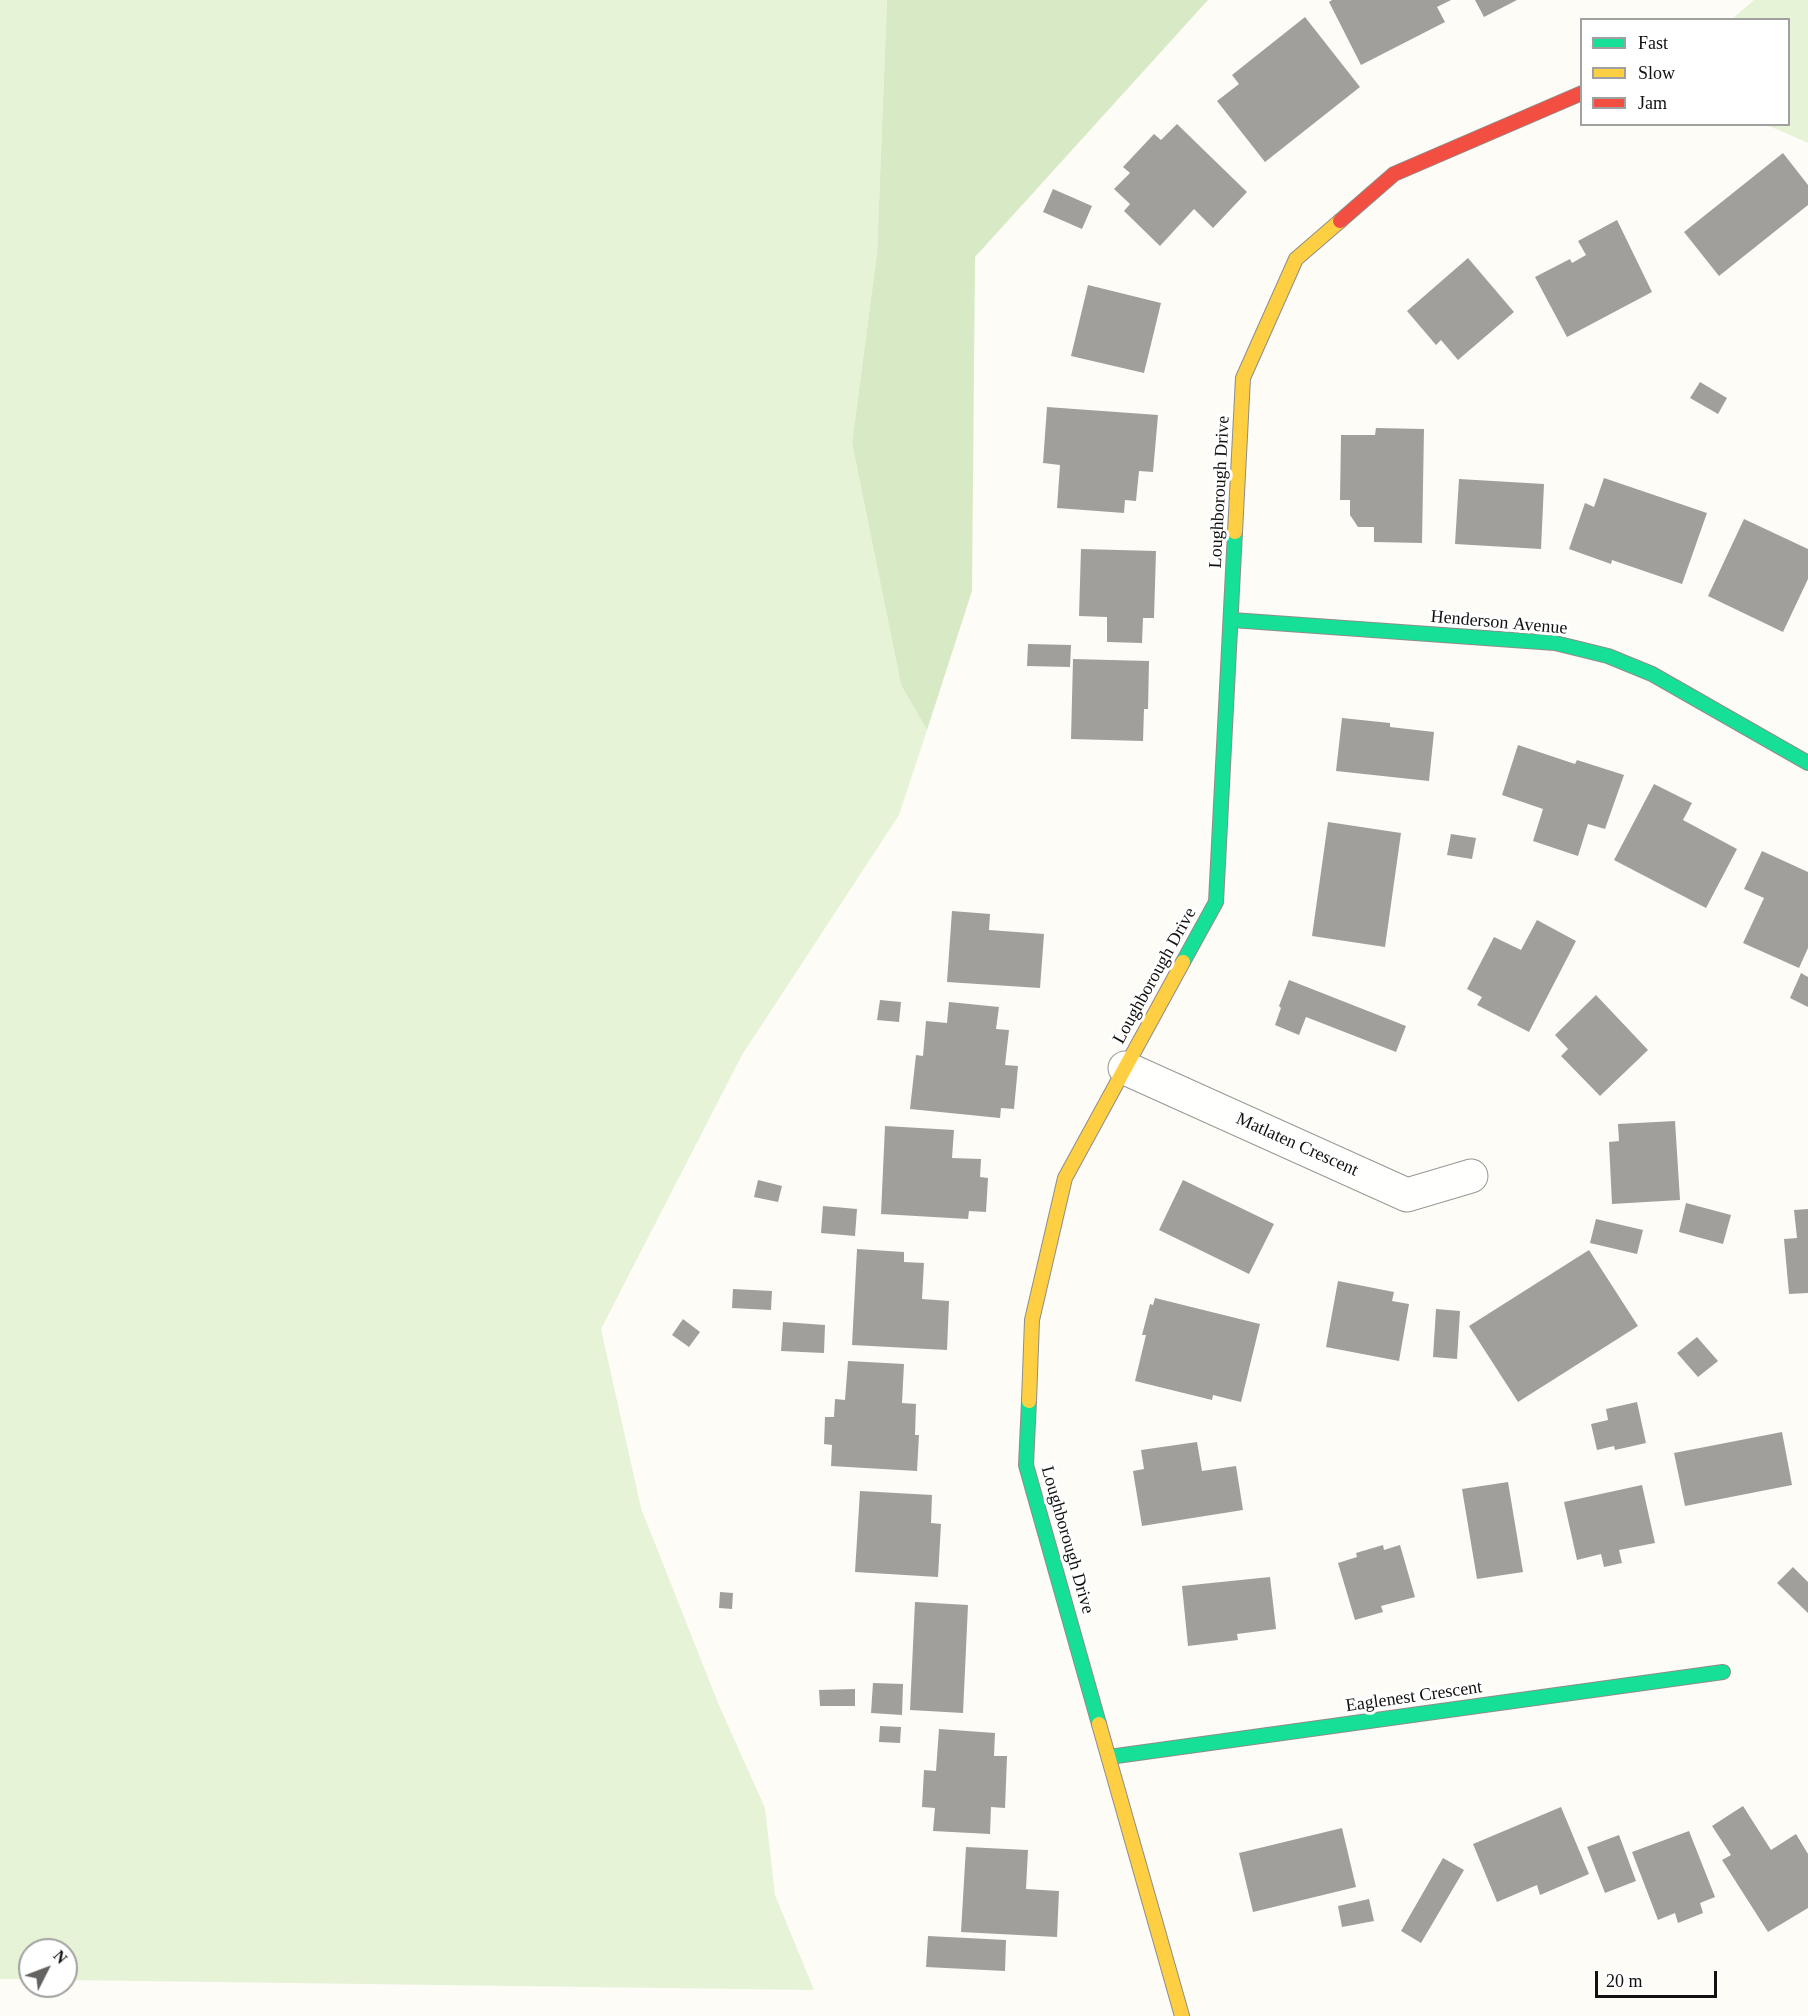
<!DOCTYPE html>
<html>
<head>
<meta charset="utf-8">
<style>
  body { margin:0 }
  #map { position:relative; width:1808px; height:2016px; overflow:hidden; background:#fdfcf7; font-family:Georgia,serif }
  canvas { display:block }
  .legend { position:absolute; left:1580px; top:18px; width:210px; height:108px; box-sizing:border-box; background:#fff; border:2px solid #a0a0a0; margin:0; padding:8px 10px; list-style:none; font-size:18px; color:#111 }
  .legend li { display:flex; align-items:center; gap:12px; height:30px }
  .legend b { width:30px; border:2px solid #a0a0a0 }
  .north { position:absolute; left:18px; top:1938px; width:60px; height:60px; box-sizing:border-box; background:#fff; border:2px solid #a0a0a0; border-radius:50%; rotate:48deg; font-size:16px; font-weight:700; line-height:24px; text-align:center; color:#111 }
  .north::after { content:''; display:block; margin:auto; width:21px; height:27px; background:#646362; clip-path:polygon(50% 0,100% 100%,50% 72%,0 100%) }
  .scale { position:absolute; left:1595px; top:1971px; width:122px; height:27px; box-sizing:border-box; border:3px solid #111; border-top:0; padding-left:8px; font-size:18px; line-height:21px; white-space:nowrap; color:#111; -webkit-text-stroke:4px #fff; paint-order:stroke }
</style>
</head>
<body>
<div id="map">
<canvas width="1808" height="2016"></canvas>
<ul class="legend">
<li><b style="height:8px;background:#16e098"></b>Fast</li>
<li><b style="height:8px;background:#ffcf43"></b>Slow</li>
<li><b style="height:8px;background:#f24e42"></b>Jam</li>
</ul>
<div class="north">N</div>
<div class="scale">20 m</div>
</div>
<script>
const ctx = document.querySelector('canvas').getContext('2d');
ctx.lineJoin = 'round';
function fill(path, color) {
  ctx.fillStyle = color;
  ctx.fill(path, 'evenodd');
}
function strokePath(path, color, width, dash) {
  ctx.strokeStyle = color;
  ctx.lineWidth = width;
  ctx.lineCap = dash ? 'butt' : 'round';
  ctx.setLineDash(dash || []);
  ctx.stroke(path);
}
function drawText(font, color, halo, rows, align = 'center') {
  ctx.font = font + ' Georgia,serif';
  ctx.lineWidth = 6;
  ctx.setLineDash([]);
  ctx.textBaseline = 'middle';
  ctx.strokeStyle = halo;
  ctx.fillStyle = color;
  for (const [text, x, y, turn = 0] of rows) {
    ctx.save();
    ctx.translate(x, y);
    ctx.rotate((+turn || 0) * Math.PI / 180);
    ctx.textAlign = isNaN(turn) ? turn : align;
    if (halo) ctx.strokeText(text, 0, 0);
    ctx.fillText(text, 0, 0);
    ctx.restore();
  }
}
fill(new Path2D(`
  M0 0H887L877 253 852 443 901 685 927 730 899 815 742 1055 601 1329 641 1508 718 1703 765 1808 775 1895 814 1990 66 1980V1950H30V1979H0Z
  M1754 0H1808V143L1767 125 1788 124V20L1732 19Z`), '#e7f3d7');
fill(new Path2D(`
  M887 0H1208L975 257 972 591 927 730 901 685 852 443 877 253Z`), '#d8eac5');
fill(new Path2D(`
  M1332 0H1451L1437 7 1445 22 1361 65 1329 2Z
  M1475 0H1517L1484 17Z
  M1305 17 1360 87 1265 162 1217 101 1239 84 1232 75Z
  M1177 124 1247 192 1213 228 1194 209 1160 246 1124 211 1130 204 1114 189 1130 173 1123 167 1154 134 1161 140Z
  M1783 153 1808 185V205L1719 276 1684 232Z
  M1053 189 1092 206 1082 229 1043 212Z
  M1617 220 1652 292 1567 337 1535 277 1570 259 1572 263 1586 255 1578 241Z
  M1468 258 1514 312 1458 360 1441 340 1436 345 1407 311Z
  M1088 285 1161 303 1144 373 1071 356Z
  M1700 382 1727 398 1718 414 1690 398Z
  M1047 407 1158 415 1153 472 1139 471 1136 501 1125 500 1124 513 1057 508 1060 465 1043 463Z
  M1376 428 1424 429 1422 543 1374 542V527H1358L1350 515V500H1340L1341 435H1375Z
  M1604 478 1707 513 1682 584 1612 560 1611 564 1569 549 1585 503 1594 507Z
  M1459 479 1544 484 1541 549 1455 544Z
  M1744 519 1808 549V579L1783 632 1708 596Z
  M1081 549 1156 551 1154 618H1143L1142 643 1107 642V617L1079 616Z
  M1028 644 1071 645 1070 667 1027 666Z
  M1073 659 1149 661 1148 709H1144L1143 741 1071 739Z
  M1342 718 1390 723V727L1434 732 1429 781 1336 771Z
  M1518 745 1575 764 1577 760 1624 775 1605 829 1588 824 1578 856 1533 841 1543 809 1502 795Z
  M1654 784 1692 803 1683 820 1737 849 1706 908 1614 860Z
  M1328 822 1401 833 1385 947 1312 936Z
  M1451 834 1476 838 1472 859 1447 855Z
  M1762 851 1808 872V948L1799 968 1743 943 1764 898 1744 889Z
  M952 911 990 914 989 930 1044 934 1040 988 947 982Z
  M1537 920 1576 941 1529 1032 1477 1005 1482 997 1467 989 1494 937 1521 950Z
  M1801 973 1808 977V1007L1790 998Z
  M1289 980 1406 1026 1396 1052 1306 1017 1299 1035 1275 1025 1281 1008 1279 1006Z
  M1596 995 1648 1050 1600 1096 1561 1056 1568 1049 1555 1035Z
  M880 1000 901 1002 899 1022 877 1020Z
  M949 1002 999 1007 996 1029 1009 1030 1005 1065 1018 1066 1014 1109 1001 1108 1000 1118 910 1109 916 1055 923 1056 926 1021 947 1023Z
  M1675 1121 1680 1200 1612 1204 1609 1142 1619 1141 1618 1124Z
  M885 1126 954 1130 952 1158 981 1159 980 1177 988 1178 986 1212 969 1211 968 1219 881 1214Z
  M758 1180 782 1186 778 1202 754 1197Z
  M1183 1180 1274 1224 1249 1274 1159 1230Z
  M1686 1203 1731 1215 1723 1244 1679 1232Z
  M823 1206 857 1209 855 1236 821 1233Z
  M1808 1209V1293L1789 1294 1784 1239 1797 1238 1794 1210Z
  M1596 1219 1643 1230 1637 1254 1590 1243Z
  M857 1249 904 1252V1262L924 1263 922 1299 949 1301 947 1350 852 1345Z
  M1589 1250 1638 1326 1518 1402 1469 1326Z
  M1338 1281 1394 1292 1392 1301 1409 1304 1399 1361 1326 1347Z
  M733 1289 772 1291 771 1310 732 1308Z
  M1155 1298 1260 1324 1241 1402 1213 1395 1212 1400 1135 1381 1146 1335H1142L1150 1304 1153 1305Z
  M1436 1309 1460 1311 1457 1359 1433 1357Z
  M683 1319 700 1332 689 1347 672 1335Z
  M783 1322 825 1325 824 1353 781 1351Z
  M1697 1337 1718 1361 1698 1377 1677 1353Z
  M848 1361 904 1364 902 1403 916 1404 915 1435H919L917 1471 831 1466 832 1445 824 1444 825 1417H834L835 1399 845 1400Z
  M1637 1402 1646 1443 1615 1450 1614 1446 1597 1450 1591 1424 1608 1420 1606 1409Z
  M1782 1432 1792 1485 1685 1506 1674 1453Z
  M1197 1442 1202 1471 1236 1466 1243 1510 1142 1526 1133 1471 1144 1469 1141 1450Z
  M1508 1482 1523 1572 1477 1579 1462 1489Z
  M1642 1485 1655 1543 1619 1550 1622 1563 1604 1567 1601 1554 1577 1560 1564 1502Z
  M860 1491 932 1495 931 1523 941 1524 938 1577 855 1572Z
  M1383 1545 1384 1550 1400 1545 1415 1597 1381 1606 1383 1612 1355 1620 1338 1563 1357 1557 1356 1553Z
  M1793 1567 1808 1582V1613L1777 1583Z
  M1270 1577 1276 1629 1237 1634 1238 1640 1188 1646 1182 1586Z
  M720 1592 733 1593 732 1609 719 1608Z
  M915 1602 968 1605 963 1713 910 1710Z
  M873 1683 903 1684 902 1715 871 1713Z
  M855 1689V1706H820L819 1690Z
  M880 1726 901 1727 900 1743 879 1742Z
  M939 1729 995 1733 994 1756H1007L1005 1808 991 1807 990 1834 933 1831 935 1808 922 1807 924 1770 936 1771Z
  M1743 1806 1771 1850 1796 1834 1808 1854V1908L1768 1932 1722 1860 1731 1855 1712 1826Z
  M1561 1807 1589 1874 1540 1895 1537 1885 1497 1902 1473 1844Z
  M1342 1828 1356 1887 1253 1912 1239 1853Z
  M1689 1831 1715 1897 1700 1903 1703 1913 1678 1923 1675 1913 1658 1920 1632 1852Z
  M1619 1835 1636 1881 1605 1893 1587 1847Z
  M966 1847 1028 1850 1026 1889 1059 1891 1057 1937 961 1932Z
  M1443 1858 1464 1870 1421 1943 1401 1931Z
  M1369 1899 1374 1921 1342 1927 1338 1906Z
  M928 1936 1006 1940 1005 1971 926 1967Z`), '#a19f9c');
const street = new Path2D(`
  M1125 1068 1407 1195 1471 1176`);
const fast = new Path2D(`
  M1232 620 1555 643 1608 656 1652 674 1808 763
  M1183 962 1216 902 1235 532
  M1029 1401 1026 1465 1099 1724
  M1109 1757 1723 1672`);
const slow = new Path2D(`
  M1235 532 1243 378 1296 259 1340 221
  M1029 1401 1032 1320 1065 1178 1183 962
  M1099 1724 1182 2016`);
const jam = new Path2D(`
  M1340 221 1394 174 1582 93`);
strokePath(street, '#979795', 35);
strokePath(fast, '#8e8d8b', 16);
strokePath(slow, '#8e8d8b', 16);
strokePath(jam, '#8e8d8b', 16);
strokePath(street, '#fffffe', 33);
strokePath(fast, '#16e098', 14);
strokePath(slow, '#ffcf43', 14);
strokePath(jam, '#f24e42', 14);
drawText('18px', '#111', '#fff', [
  ["Loughborough Drive",1220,492,-87],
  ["Henderson Avenue",1499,623,5],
  ["Loughborough Drive",1155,976,-61],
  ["Matlaten Crescent",1297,1145,24],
  ["Loughborough Drive",1067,1540,74],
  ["Eaglenest Crescent",1414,1697,-8]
]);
</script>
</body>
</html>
